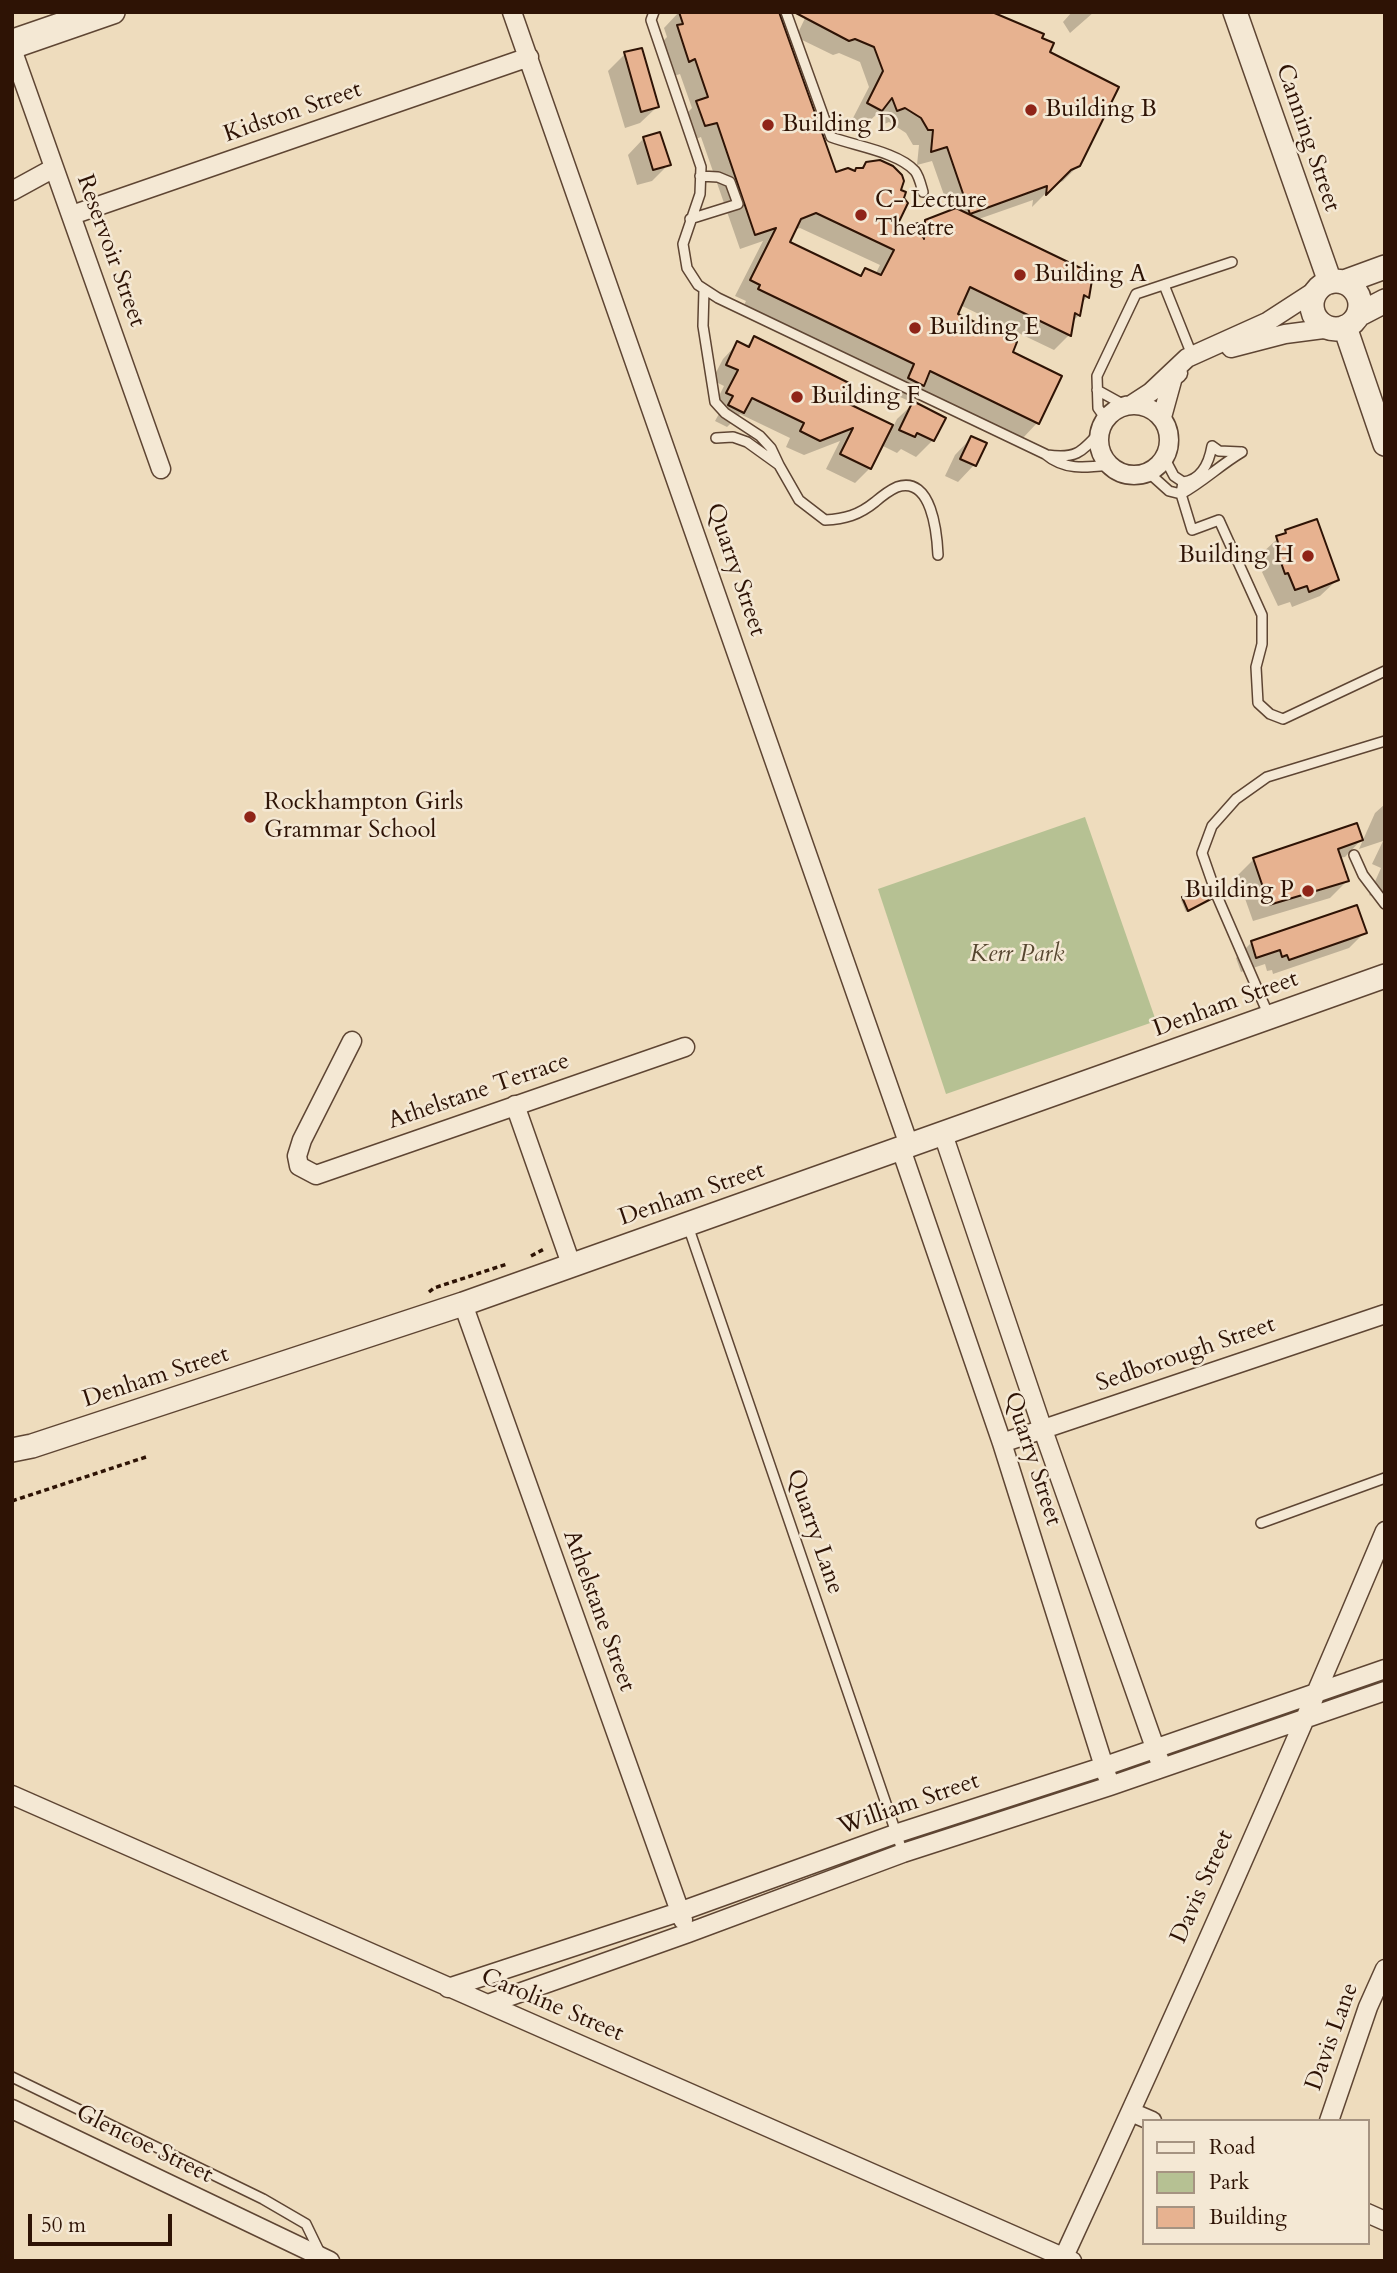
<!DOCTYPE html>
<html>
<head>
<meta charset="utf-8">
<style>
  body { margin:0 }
  #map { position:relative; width:1397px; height:2273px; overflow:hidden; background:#eedcbd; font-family:Cardo,serif }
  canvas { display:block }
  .frame { position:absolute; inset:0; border:14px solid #2e1305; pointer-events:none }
  .legend { position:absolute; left:1142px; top:2119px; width:228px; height:126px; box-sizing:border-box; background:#f4e8d4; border:2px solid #a59381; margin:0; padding:9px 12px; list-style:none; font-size:21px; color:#2e1305 }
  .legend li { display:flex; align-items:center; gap:14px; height:35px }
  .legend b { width:35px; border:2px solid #a59381 }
  .scale { position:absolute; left:28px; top:2214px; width:144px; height:32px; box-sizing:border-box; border:4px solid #2e1305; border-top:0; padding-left:9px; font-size:21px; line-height:24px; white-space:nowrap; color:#2e1305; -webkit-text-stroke:5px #f4e8d4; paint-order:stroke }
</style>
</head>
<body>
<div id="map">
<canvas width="1397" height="2273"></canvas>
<div class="frame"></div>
<ul class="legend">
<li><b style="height:9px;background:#f4e8d4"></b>Road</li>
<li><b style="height:19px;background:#b6c193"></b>Park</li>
<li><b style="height:19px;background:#e7b290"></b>Building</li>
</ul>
<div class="scale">50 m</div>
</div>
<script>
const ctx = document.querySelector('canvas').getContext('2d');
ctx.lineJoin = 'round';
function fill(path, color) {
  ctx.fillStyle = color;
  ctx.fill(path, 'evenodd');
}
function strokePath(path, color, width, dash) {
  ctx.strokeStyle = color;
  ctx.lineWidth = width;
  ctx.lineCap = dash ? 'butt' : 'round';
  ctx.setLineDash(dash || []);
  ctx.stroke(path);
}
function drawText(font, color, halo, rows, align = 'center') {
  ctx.font = font + ' Cardo,serif';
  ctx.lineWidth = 5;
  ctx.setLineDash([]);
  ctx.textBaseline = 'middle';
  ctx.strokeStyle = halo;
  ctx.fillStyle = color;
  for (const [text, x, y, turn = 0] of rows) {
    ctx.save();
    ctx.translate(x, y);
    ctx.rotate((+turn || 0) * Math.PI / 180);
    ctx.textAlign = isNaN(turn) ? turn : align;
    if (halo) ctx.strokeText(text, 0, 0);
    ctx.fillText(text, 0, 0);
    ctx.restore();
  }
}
fill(new Path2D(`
  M1085 817 1156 1021 946 1094 878 889Z`), '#b6c193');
fill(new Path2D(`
  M679 12 834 174 855 172 867 163 890 235 919 229 926 221 950 212 932 161 917 165 919 145H913L906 133 889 122 882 125 878 113 865 125 853 118 869 87 860 62 839 53 833 55 796 37 808 12 1040 38 1047 53 1079 165 1063 181 1054 185 1032 207 1033 200 976 220 1091 275 1087 297 1081 304 1079 315 1072 322 1069 335 1054 350 960 305 956 314 1011 352 1060 377 1037 423 1022 439 918 389 907 400 893 394 900 380 744 305 746 301 735 296 763 241 740 249 701 137 690 141 682 118 692 108 680 74 674 76 662 42 667 37 664 28ZM800 228 880 265 875 275 865 270 858 277 788 243 794 230Z
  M1072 12H1094L1070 33 1063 22Z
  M625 54 657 107 640 123 625 128 608 71Z
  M644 138 669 164 652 181 637 185 628 155Z
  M754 339 838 400 893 427 897 419 914 403 933 440 916 457 901 449 897 453 881 445 870 468 855 483 826 469 840 441 804 455 786 447 790 438 740 414 727 427 715 421 720 412 713 408 724 386 712 380 723 359 738 343 745 347Z
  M971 438 974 465 958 482 945 476 955 455Z
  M1286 531 1337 580 1320 596 1292 607 1290 602 1278 606 1262 572 1265 569 1261 554Z
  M1385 804V902L1369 895 1381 868 1372 864 1383 841 1359 849 1375 813Z
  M1361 840 1345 857 1339 858 1347 881 1330 898 1253 921 1237 876 1254 859Z
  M1183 898 1207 901 1186 912 1181 900Z
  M1364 933 1349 948 1273 974 1272 970 1267 971 1265 964 1241 972 1236 958 1252 942Z`), '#0003');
const building = new Path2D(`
  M679 12H779L836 172 848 168 855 171 856 168H863L866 162 880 160 893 166 902 175 904 181 901 190 906 192 904 198 908 203 894 232 918 223 924 239 925 220 956 208 1093 274 1089 298 1084 295 1080 316 1075 313 1071 336 970 287 958 314 1017 342 1013 352 1062 376 1039 424 930 371 924 386 908 378 914 364 758 289 760 285 750 280 776 228 755 235 717 123 705 126 696 101 708 97 695 59 689 62 677 25 683 24ZM816 213 894 250 881 275 865 268 861 276 790 242 801 219Z
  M794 12H992L1044 34 1042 38 1054 43 1050 52 1119 87 1080 166 1071 170 1046 195 1047 186 970 214 947 147 931 152 933 130H928L921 118 905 108 897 111 892 98 882 111 867 103 883 71 874 47 855 39 849 41Z
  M642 48 659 107 641 112 624 52Z
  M660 132 671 165 653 170 643 137Z
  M754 336 849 383 841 400 893 425 871 469 840 454 853 428 820 441 800 431 804 423 752 398 744 413 728 405 733 396 726 393 738 370 726 365 737 341 749 347Z
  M913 401 946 418 934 441 917 433 915 437 899 430Z
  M971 436 987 443 976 466 960 459Z
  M1317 519 1339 580 1309 592 1307 586 1295 590 1288 573 1285 574 1278 554 1281 552 1276 536 1286 533 1285 530Z
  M1357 823 1363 840 1338 849 1349 881 1269 905 1253 858Z
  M1207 889 1211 899 1188 911 1182 897Z
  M1357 905 1367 933 1289 960 1287 955 1282 957 1280 950 1256 958 1251 941Z`);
fill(building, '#e7b290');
strokePath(building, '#2e1305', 2);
const service = new Path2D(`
  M654 12 651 20 701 167 700 194 683 244 687 268 698 285 718 298 1045 454C1064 470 1084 468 1108 465
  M786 12 831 137C855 146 898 152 915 171 919 176 921 185 923 192
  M12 34 76 12
  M690 219 738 204 730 182 718 177 700 176
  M1164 285 1192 355
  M704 289 703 326 715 402 725 413 760 436 771 448 779 465
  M1097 390 1126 406
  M1106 419 1098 408 1097 376 1136 294 1232 262
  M716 438 733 437 747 442 779 465 799 500 825 520C845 519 859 515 875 502 882 496 888 491 897 487 932 475 937 534 938 555
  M1047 455C1075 459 1081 453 1099 433
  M1165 459 1174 476 1183 482C1201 480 1209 463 1212 446L1219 451 1241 452
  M1149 473 1169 491 1181 494C1203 482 1220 465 1242 452
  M1183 482 1181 494 1192 530 1219 520 1262 615V644L1256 667 1258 703 1270 714 1283 719 1385 671
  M1354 855 1363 875 1385 904
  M1269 1016 1217 896 1202 853 1212 826 1236 799 1267 777 1385 741
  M688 1226 903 1853
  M1261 1523 1385 1478
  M12 2077 263 2199 306 2224 321 2255`);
const minor = new Path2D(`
  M512 12 909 1145
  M12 49 161 469
  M12 191 54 168
  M72 215 529 57
  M1231 348 1285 334 1331 328
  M1099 440a35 35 0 1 1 70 0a35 35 0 1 1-70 0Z
  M1131 405 1151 392 1187 358 1267 322 1321 287
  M1162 417 1173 377 1178 373
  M352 1041 302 1140 297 1156 299 1166 316 1175 685 1047
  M515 1105 571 1264
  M943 1134 1043 1430 1159 1759
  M901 1149 1002 1443 1107 1776
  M463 1304 683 1920
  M1002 1443 1385 1314
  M12 1795 1072 2261
  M448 1988 679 1912 898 1833 1105 1766 1385 1669
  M488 2004 688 1933 903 1853 1110 1786 1385 1691
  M12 2109 330 2261
  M1131 2112 1152 2121
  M1329 2121 1368 2007 1385 1969
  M1367 2213 1385 2221
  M1062 2261C1174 2019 1282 1776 1385 1531`);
const tertiary = new Path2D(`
  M1235 12 1330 282
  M12 47 113 12
  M1312 305a24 24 0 1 1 48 0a24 24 0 1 1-48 0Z
  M1344 282 1385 267
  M1358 315 1385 301
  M1345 327 1385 444
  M12 1450 32 1446 463 1304 1385 976`);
strokePath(service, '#5e4533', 12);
strokePath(minor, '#5e4533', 21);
strokePath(tertiary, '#5e4533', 26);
strokePath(new Path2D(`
  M531 1256 546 1248
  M429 1292 434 1288 507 1264
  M12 1501 149 1456`), '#2e1305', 3.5, [5, 3.5]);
strokePath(service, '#f4e8d4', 9);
strokePath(minor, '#f4e8d4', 18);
strokePath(tertiary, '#f4e8d4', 23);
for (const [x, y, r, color] of [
  [1031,110,7,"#8f2418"],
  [768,125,7,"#8f2418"],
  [861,215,7,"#8f2418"],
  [1020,275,7,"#8f2418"],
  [915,328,7,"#8f2418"],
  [797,397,7,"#8f2418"],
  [1308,556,7,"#8f2418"],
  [250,817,7,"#8f2418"],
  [1308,891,7,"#8f2418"]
]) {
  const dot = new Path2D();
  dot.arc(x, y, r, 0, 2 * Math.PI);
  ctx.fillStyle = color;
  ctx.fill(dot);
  strokePath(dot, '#f4e8d4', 2.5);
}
drawText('24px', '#2e1305', '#f4e8d4', [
  ["Building B",1045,110],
  ["Building D",782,125],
  ["C- Lecture",875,201],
  ["Theatre",875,229],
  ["Building A",1034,275],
  ["Building E",929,328],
  ["Building F",811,397],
  ["Building H",1294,556,"right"],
  ["Rockhampton Girls",264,803],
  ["Grammar School",264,831],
  ["Building P",1294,891,"right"]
], 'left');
drawText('24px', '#2e1305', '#f4e8d4', [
  ["Kidston Street",293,113,-19],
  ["Canning Street",1307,138,71],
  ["Reservoir Street",110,251,70],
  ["Quarry Street",735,570,71],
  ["Denham Street",1226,1005,-20],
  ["Athelstane Terrace",479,1092,-19],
  ["Denham Street",692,1195,-19],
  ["Sedborough Street",1186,1355,-19],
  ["Denham Street",156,1378,-18],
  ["Quarry Street",1032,1459,72],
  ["Quarry Lane",814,1532,71],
  ["Athelstane Street",598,1611,70],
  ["William Street",909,1805,-19],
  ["Davis Street",1203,1887,-66],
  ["Caroline Street",552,2006,23],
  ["Davis Lane",1333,2037,-70],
  ["Glencoe Street",144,2145,26]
]);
drawText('italic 24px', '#574730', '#f4e8d4', [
  ["Kerr Park",1017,955]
]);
</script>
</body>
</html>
